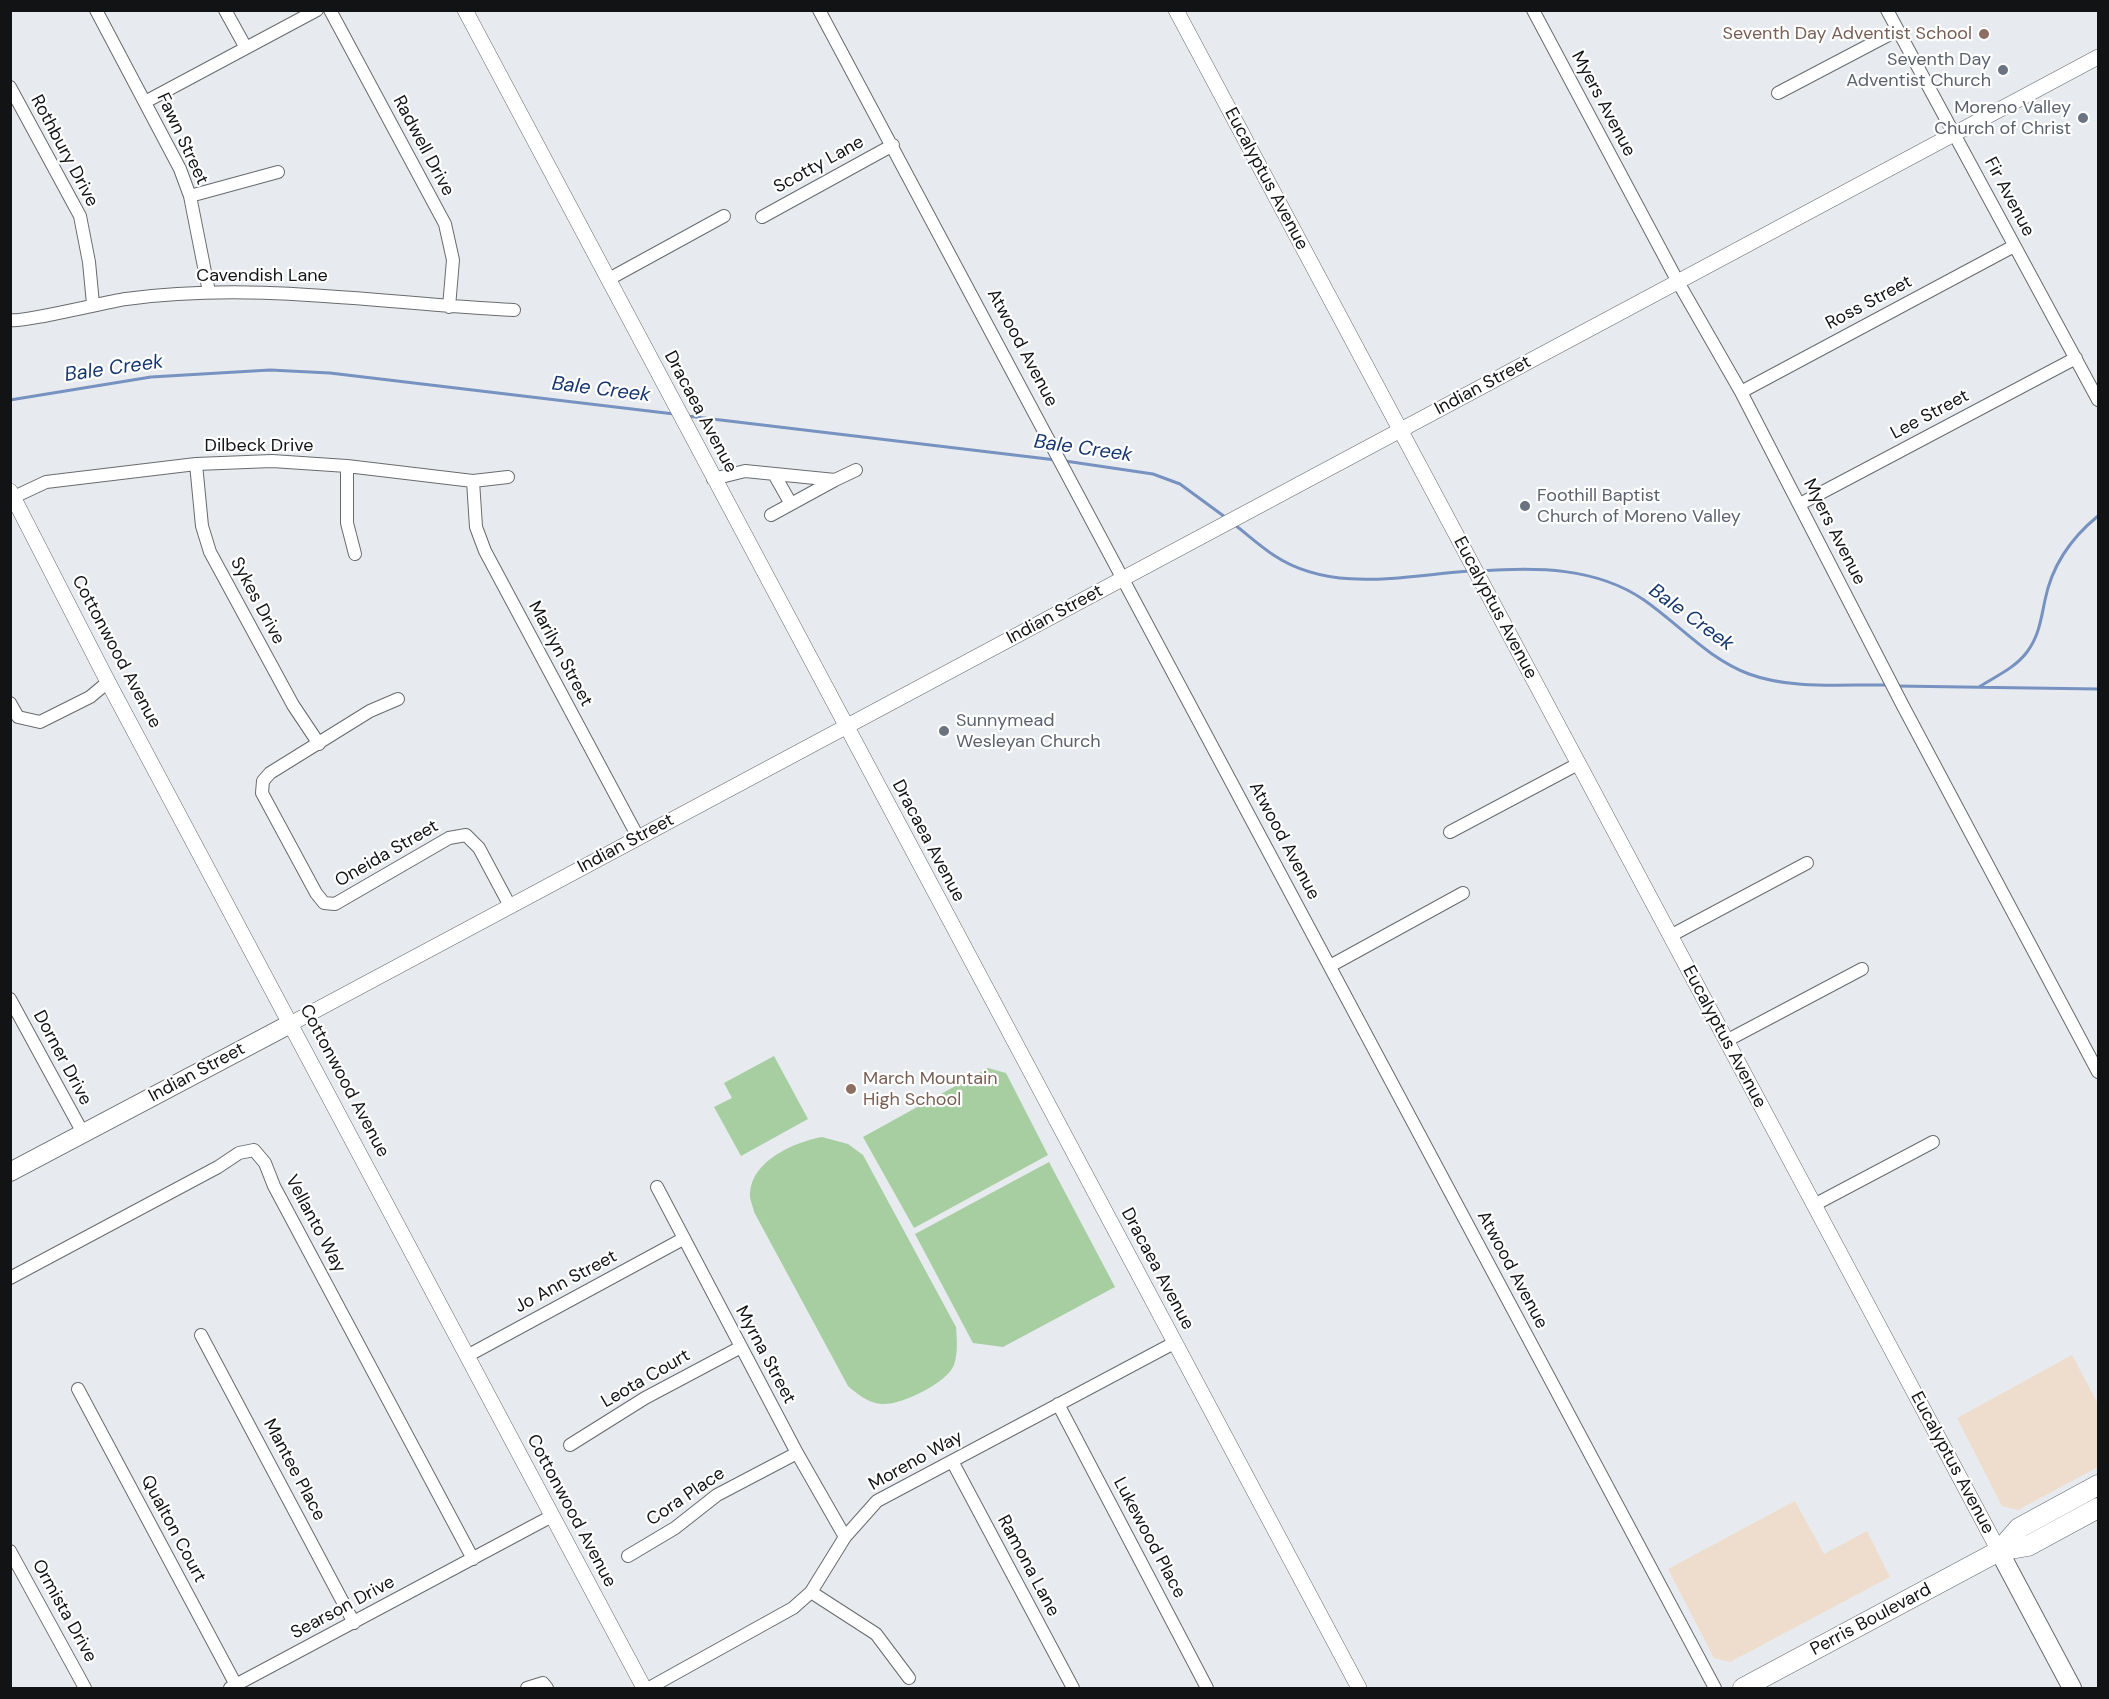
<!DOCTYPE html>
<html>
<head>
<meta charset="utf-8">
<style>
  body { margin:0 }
  #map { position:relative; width:2109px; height:1699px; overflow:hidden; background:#e7ebef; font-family:"DM Sans",sans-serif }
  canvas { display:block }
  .frame { position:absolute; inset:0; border:12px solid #121315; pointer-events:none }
</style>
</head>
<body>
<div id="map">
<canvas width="2109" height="1699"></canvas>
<div class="frame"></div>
</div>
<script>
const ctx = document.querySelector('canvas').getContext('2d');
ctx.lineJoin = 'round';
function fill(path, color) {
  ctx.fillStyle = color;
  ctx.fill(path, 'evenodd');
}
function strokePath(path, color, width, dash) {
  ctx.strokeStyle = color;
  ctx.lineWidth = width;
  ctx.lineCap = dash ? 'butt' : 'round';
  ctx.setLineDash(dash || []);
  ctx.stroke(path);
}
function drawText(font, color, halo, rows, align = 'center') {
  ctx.font = font + ' "DM Sans",sans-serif';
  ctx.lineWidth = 4.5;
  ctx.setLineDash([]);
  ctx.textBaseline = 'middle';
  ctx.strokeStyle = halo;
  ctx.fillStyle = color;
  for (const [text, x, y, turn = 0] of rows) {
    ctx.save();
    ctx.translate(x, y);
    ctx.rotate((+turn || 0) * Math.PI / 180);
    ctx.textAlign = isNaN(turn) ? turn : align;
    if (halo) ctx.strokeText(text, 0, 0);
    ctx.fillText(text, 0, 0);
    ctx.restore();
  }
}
fill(new Path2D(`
  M2072 1355 2098 1404V1467L2018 1510 2002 1506 1957 1418Z
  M1795 1501 1824 1554 1867 1531 1890 1577 1730 1662 1714 1658 1668 1569Z`), '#edc');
fill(new Path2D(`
  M774 1056 808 1119 741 1156 714 1107 732 1098 724 1083Z
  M988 1068 1006 1073 1048 1155 914 1228 863 1137Z
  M822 1137 848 1144 863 1155 956 1327C957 1340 958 1353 954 1365 947 1383 900 1406 881 1404 869 1403 857 1394 848 1386L754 1212C753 1206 749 1198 750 1193 752 1160 795 1142 822 1137Z
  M1049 1162 1115 1287 1003 1347 973 1343 915 1234Z`), '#a7cea1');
strokePath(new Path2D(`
  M10 400 151 377 270 370 330 373 674 414
  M687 416 1056 460
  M1065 461 1153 474 1180 484 1225 517
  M1235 525C1248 535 1261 547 1275 556 1333 594 1407 575 1471 571
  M1480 571C1536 567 1596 567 1644 600 1680 625 1707 658 1749 674 1792 690 1844 684 1890 685
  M1896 686 2098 689
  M1979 687C1996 676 2015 668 2027 652 2039 636 2041 619 2045 600 2052 565 2071 538 2098 516`), '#7792c0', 3);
const minor = new Path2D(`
  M96 10 180 169 190 196 209 292
  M225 10 246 48
  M330 10 445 224 453 260 449 307
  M819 10 1715 1688
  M1533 10 1678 282 1741 392 1903 706 2098 1072
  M1887 10 2098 400
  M10 87 80 216 89 262 93 304
  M1778 93 1898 30
  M145 102 317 10
  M190 196 278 172
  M762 217 893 145
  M609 279 724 216
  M10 320C22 323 105 302 126 299 257 281 384 304 514 310
  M1741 392 2014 246
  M196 464 202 526 210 552 293 705 319 744
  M347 466V523L355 554
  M774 474 791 504
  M713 479 745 471 835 480 856 470
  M473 481 476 527 485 551 638 837
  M14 497 46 482 196 464 272 461 347 466 473 481 508 477
  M1800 504 2076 358
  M771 515 835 480
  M398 699 370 711 270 773 263 781 262 793 316 893 324 903 335 904 449 838 466 835 479 848 510 906
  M10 703 18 717 40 722 90 697 108 682
  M1450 832 1578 764
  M1670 936 1807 863
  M1330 966 1463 893
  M10 999 83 1133
  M1726 1041 1862 969
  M657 1187 797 1453 845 1537
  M1814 1205 1933 1142
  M10 1278 218 1167 239 1153 254 1150 265 1163 274 1186 473 1559
  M201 1335 354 1623
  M467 1356 683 1239
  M78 1389 236 1685
  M1058 1404 1207 1688
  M570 1445 645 1398 741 1347
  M952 1461 1073 1688
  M10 1551 85 1688
  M628 1556 675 1528 717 1495 797 1453
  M811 1592 876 1634 909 1678
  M230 1688 552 1516
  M527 1688 543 1683 547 1688
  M649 1688 793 1608 811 1592 845 1537 877 1501 1174 1343`);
const tertiary = new Path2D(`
  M465 10 1359 1688
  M1176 10 1999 1551
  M10 491 108 682 644 1688
  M292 1023 2098 57`);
const secondary = new Path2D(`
  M10 1172 292 1023
  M1999 1551 2072 1688`);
const primary = new Path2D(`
  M1999 1551 2019 1528 2098 1485
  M1743 1688 1999 1551 2028 1546 2098 1508`);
strokePath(minor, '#686b6e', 14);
strokePath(tertiary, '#686b6e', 16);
strokePath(secondary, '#686b6e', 20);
strokePath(primary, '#686b6e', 21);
strokePath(minor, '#fff', 12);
strokePath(tertiary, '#fff', 15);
strokePath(secondary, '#fff', 18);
strokePath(primary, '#fff', 20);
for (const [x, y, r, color] of [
  [1984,34,6,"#8d6e63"],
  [2003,70,6,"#6b7280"],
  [2083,118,6,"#6b7280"],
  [1525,506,6,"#6b7280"],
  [944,731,6,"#6b7280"],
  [851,1089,6,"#8d6e63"]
]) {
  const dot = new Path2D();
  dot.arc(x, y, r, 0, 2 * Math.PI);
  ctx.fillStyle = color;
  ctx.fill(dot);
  strokePath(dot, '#fff', 2);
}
drawText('18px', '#785e54', '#fff', [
  ["Seventh Day Adventist School",1972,34],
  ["March Mountain",863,1079,"left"],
  ["High School",863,1100,"left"]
], 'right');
drawText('18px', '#5b616d', '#fff', [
  ["Seventh Day",1991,60],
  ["Adventist Church",1991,81],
  ["Moreno Valley",2071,108],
  ["Church of Christ",2071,129],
  ["Foothill Baptist",1537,496,"left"],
  ["Church of Moreno Valley",1537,517,"left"],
  ["Sunnymead",956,721,"left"],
  ["Wesleyan Church",956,742,"left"]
], 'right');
drawText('18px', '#121315', '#fff', [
  ["Myers Avenue",1603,104,62],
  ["Fawn Street",182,139,65],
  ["Radwell Drive",423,146,62],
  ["Rothbury Drive",64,151,62],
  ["Scotty Lane",819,165,-29],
  ["Eucalyptus Avenue",1266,179,62],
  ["Fir Avenue",2009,197,62],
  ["Cavendish Lane",262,276],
  ["Ross Street",1869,303,-28],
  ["Atwood Avenue",1022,348,62],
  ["Indian Street",1483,386,-28],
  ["Dracaea Avenue",700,412,62],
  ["Lee Street",1930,415,-28],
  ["Dilbeck Drive",259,446],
  ["Myers Avenue",1834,532,63],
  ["Sykes Drive",257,601,62],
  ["Eucalyptus Avenue",1495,608,62],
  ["Indian Street",1055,615,-28],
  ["Cottonwood Avenue",116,652,62],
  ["Marilyn Street",560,654,62],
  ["Dracaea Avenue",928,841,62],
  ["Atwood Avenue",1284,841,62],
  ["Indian Street",626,844,-28],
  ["Oneida Street",387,854,-30],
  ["Eucalyptus Avenue",1724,1037,62],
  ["Dorner Drive",62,1058,62],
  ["Indian Street",197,1073,-28],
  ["Cottonwood Avenue",344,1081,62],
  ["Vellanto Way",315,1224,62],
  ["Dracaea Avenue",1157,1269,62],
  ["Atwood Avenue",1512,1270,62],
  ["Jo Ann Street",566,1282,-28],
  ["Myrna Street",765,1355,62],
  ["Leota Court",646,1379,-30],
  ["Moreno Way",916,1461,-29],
  ["Eucalyptus Avenue",1952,1463,62],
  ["Mantee Place",294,1470,62],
  ["Cora Place",686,1497,-34],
  ["Cottonwood Avenue",571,1511,62],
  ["Qualton Court",173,1529,62],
  ["Lukewood Place",1149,1538,62],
  ["Ramona Lane",1028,1566,62],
  ["Searson Drive",343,1608,-28],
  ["Ormista Drive",64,1611,61],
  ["Perris Boulevard",1871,1620,-28]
]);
drawText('italic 20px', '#16366f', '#fff', [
  ["Bale Creek",114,369,-8],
  ["Bale Creek",601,390,7],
  ["Bale Creek",1083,449,8],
  ["Bale Creek",1691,618,36]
]);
</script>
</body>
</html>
